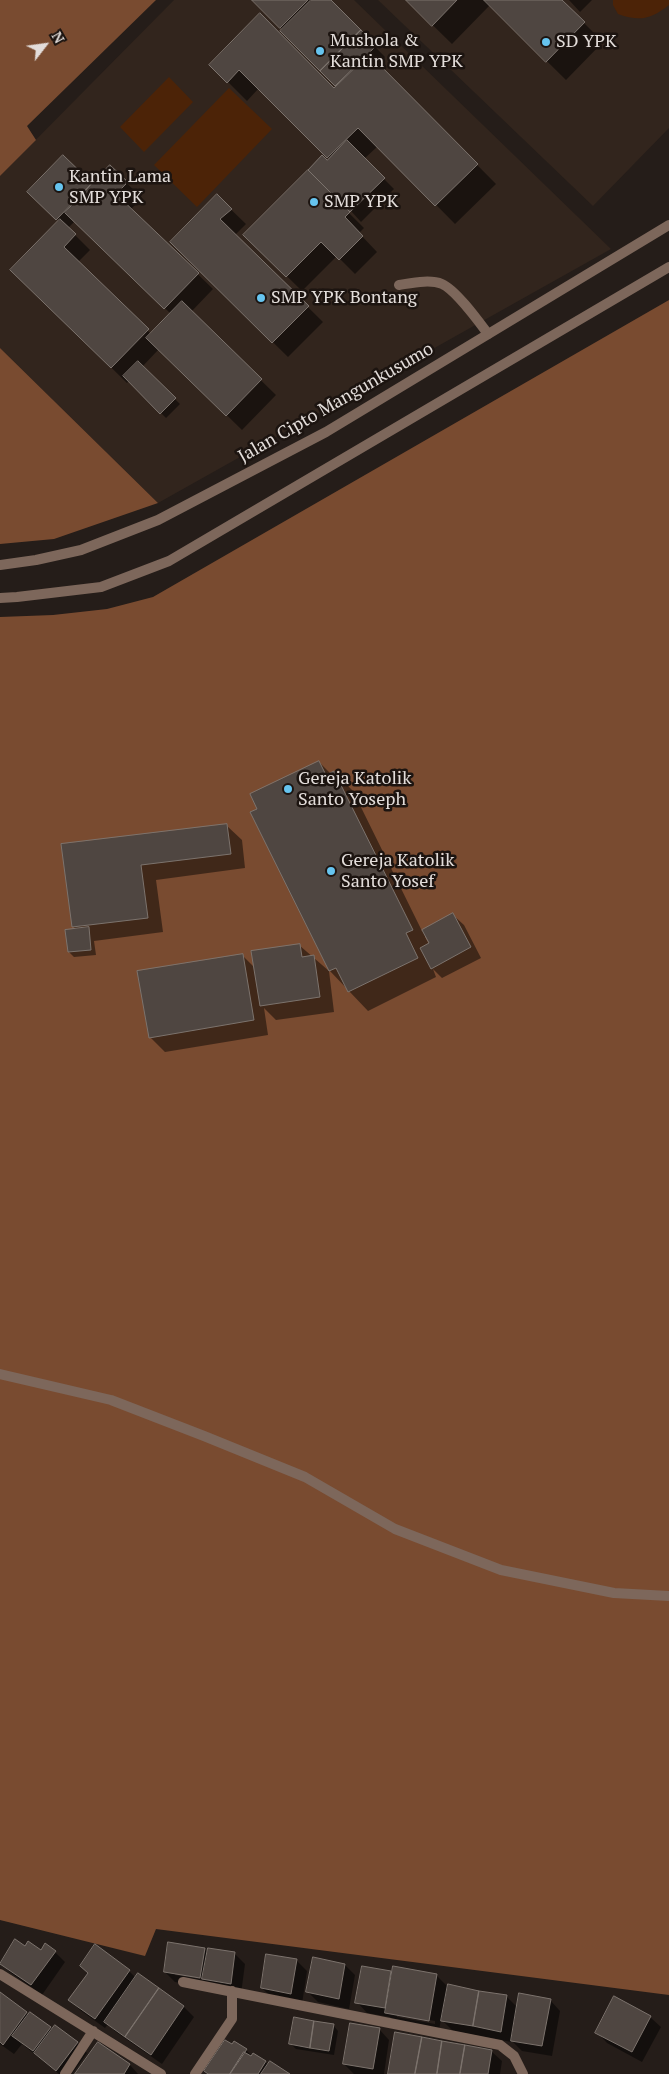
<!DOCTYPE html>
<html>
<head>
<meta charset="utf-8">
<style>
  body { margin:0 }
  #map { position:relative; width:669px; height:2074px; overflow:hidden; background:#251d19; font-family:"PT Serif",serif }
  canvas { display:block }
  .north { position:absolute; left:20px; top:20px; width:50px; height:50px; -webkit-text-stroke:4px #1c1410; paint-order:stroke; rotate:60deg; font-size:14px; font-weight:700; line-height:20px; text-align:center; color:#e3ddda }
  .north::after { content:''; display:block; margin:auto; width:18px; height:22px; background:#e3ddda; clip-path:polygon(50% 0,100% 100%,50% 72%,0 100%) }
</style>
</head>
<body>
<div id="map">
<canvas width="669" height="2074"></canvas>
<div class="north">N</div>
</div>
<script>
const ctx = document.querySelector('canvas').getContext('2d');
ctx.lineJoin = 'round';
function fill(path, color) {
  ctx.fillStyle = color;
  ctx.fill(path, 'evenodd');
}
function strokePath(path, color, width, dash) {
  ctx.strokeStyle = color;
  ctx.lineWidth = width;
  ctx.lineCap = dash ? 'butt' : 'round';
  ctx.setLineDash(dash || []);
  ctx.stroke(path);
}
function drawText(font, color, halo, rows, align = 'center') {
  ctx.font = font + ' "PT Serif",serif';
  ctx.lineWidth = 5;
  ctx.setLineDash([]);
  ctx.textBaseline = 'middle';
  ctx.strokeStyle = halo;
  ctx.fillStyle = color;
  for (const [text, x, y, turn = 0] of rows) {
    ctx.save();
    ctx.translate(x, y);
    ctx.rotate((+turn || 0) * Math.PI / 180);
    ctx.textAlign = isNaN(turn) ? turn : align;
    if (halo) ctx.strokeText(text, 0, 0);
    ctx.fillText(text, 0, 0);
    ctx.restore();
  }
}
fill(new Path2D(`
  M174 0H354L611 249 158 503 0 348V176Z
  M378 0H669V128L593 206Z`), '#32251d');
fill(new Path2D(`
  M613 0H669V5C651 19 640 22 618 14L613 5Z
  M169 77 193 102 144 152 120 127Z
  M229 88 272 129 197 207 154 165Z`), '#4c2307');
fill(new Path2D(`
  M0 0H156L27 126 36 140 0 176Z
  M669 300V1995L156 1929 145 1956 0 1920V617L53 615 107 609 153 597Z
  M0 348 158 503 54 539 0 544Z`), '#794b30');
fill(new Path2D(`
  M254 0H329L385 57 378 65 496 184 455 224 378 146 364 159 394 189 361 222 351 211 349 213 364 228 359 233 377 252 355 274 337 256 302 291 245 235 330 159 259 88 247 101 211 65 260 15 335 90 338 87Z
  M407 0H561L603 42 566 80 490 5 452 44Z
  M569 0H592L580 12Z
  M63 156 93 186 110 167 142 198 131 209 213 289 191 312 276 395 242 430 159 349 142 367 180 404 166 418 129 381 127 383 27 285 59 221 29 192ZM75 221 171 314 151 334 78 262 90 250 68 228Z
  M217 196 246 224 235 235 323 322 288 357 171 242Z
  M319 762 331 774 334 772 353 791 422 931 453 915 464 925 481 958 442 978 433 969 436 977 368 1011 330 971 259 810ZM427 936 431 944H429L425 937Z
  M226 825 242 840 245 868 156 880 163 932 94 941 96 955 74 957 69 952 76 930 73 926 62 845Z
  M299 945 329 971 334 1012 276 1020 264 1008 268 1035 165 1052 150 1037 242 955 255 968Z
  M16 1941 25 1948 41 1952H55L65 1962 42 1995 11 1973 0 1963Z
  M204 1949 208 1953 209 1949 235 1954 245 1964 241 1994 175 1982 165 1972ZM175 1973 207 1978 206 1980 175 1975Z
  M267 1955 297 1961 307 1971 302 2004 272 1998 262 1988Z
  M345 1965 355 1975 349 2009 318 2002 308 1992Z
  M129 1971 136 1978 138 1975 184 2007 194 2017 162 2064 116 2032 108 2024 105 2028 80 2010 70 2000Z
  M390 1972 393 1975H436L448 1987 449 1986 507 1997 518 2008 550 2000 560 2011 552 2056 522 2051 511 2040V2042L453 2031 441 2019 439 2031 397 2023 390 2017 367 2013 357 2002ZM397 2014 435 2021V2024L397 2017Z
  M0 1993 29 2016 77 2043 87 2053 72 2074H59L22 2044 14 2054 0 2044Z
  M650 2017 661 2027 642 2062 607 2043 597 2032Z
  M333 2025 338 2031 334 2055 296 2049 291 2044Z
  M379 2029 389 2040 384 2074H354L344 2064Z
  M98 2044 130 2065 138 2074H77Z
  M246 2050 252 2056 254 2054 269 2065 288 2074H208Z
  M491 2051 502 2061 500 2074H390Z`), '#0007');
const building = new Path2D(`
  M252 0H308L280 28Z
  M311 0H331L361 30 320 71 280 31Z
  M406 0H457L432 26Z
  M484 0H562L585 22 546 62Z
  M260 13 334 88 369 54 478 164 435 206 358 128 327 158 239 70 227 83 209 65Z
  M361 30 376 46 335 86 320 71Z
  M347 140 385 178 350 212 308 170 322 155 327 160Z
  M63 155 92 183 56 220 27 192Z
  M110 165 128 182 116 194 199 273 164 309 65 213Z
  M308 170 350 212 345 217 363 236 339 260 321 242 286 277 243 235Z
  M217 194 232 209 220 219 309 306 272 343 170 242Z
  M60 219 76 234 64 247 149 329 111 368 10 270Z
  M182 301 262 379 226 416 146 338Z
  M138 361 176 398 160 414 123 376Z
  M319 761 326 775 334 771 413 930 406 933 418 958 348 992 336 968 329 971 250 812 257 809 250 794Z
  M227 824 231 854 141 865 148 918 72 927 61 844Z
  M453 913 471 947 431 969 420 948 429 943 422 930Z
  M89 927 91 950 68 952 65 930Z
  M300 944 302 957 314 955 320 997 260 1006 251 951Z
  M243 954 254 1020 149 1038 137 971Z
  M15 1939 25 1946 28 1941 41 1950 45 1943 56 1951 31 1985 0 1964Z
  M168 1942 205 1948 200 1978 164 1972Z
  M95 1944 130 1970 95 2019 68 2000 88 1973 80 1966Z
  M208 1948 235 1952 231 1984 202 1979Z
  M266 1954 297 1959 291 1994 261 1988Z
  M313 1957 345 1964 339 1999 306 1992Z
  M362 1966 391 1971 385 2008 355 2003Z
  M393 1966 437 1974 429 2021 385 2013Z
  M138 1973 159 1988 125 2037 104 2022Z
  M448 1984 479 1991 473 2026 441 2021Z
  M159 1988 184 2006 151 2055 125 2037Z
  M479 1991 507 1995 501 2032 473 2026Z
  M0 1992 27 2012 3 2045 0 2042Z
  M519 1993 551 1999 542 2046 511 2041Z
  M614 1996 651 2016 632 2052 595 2033Z
  M30 2012 51 2027 33 2051 12 2036Z
  M294 2017 314 2021 310 2048 289 2044Z
  M314 2021 334 2024 329 2051 310 2048Z
  M350 2023 380 2028 373 2069 343 2064Z
  M55 2025 78 2042 56 2071 34 2053Z
  M395 2032 422 2037 415 2074H388Z
  M422 2037 442 2041 437 2074H415Z
  M225 2040 232 2044 234 2041 247 2049 230 2074H208L204 2071Z
  M442 2041 465 2045 460 2074H437Z
  M98 2042 130 2064 124 2074H75Z
  M465 2045 492 2050 488 2074H460Z
  M244 2052 251 2056 253 2053 266 2061 258 2074H230Z
  M270 2061 290 2074H261Z`);
fill(building, '#4f4641');
strokePath(building, '#7c736d', 1);
strokePath(new Path2D(`
  M399 285C412 283 430 279 442 284 456 290 479 322 488 334
  M0 1374 111 1400 204 1436 305 1477 395 1529 501 1570 614 1593 669 1596
  M0 1974 161 2074
  M183 1982 500 2045 514 2056 523 2074
  M65 2074 93 2031
  M195 2074 232 2019V1991`), '#7d675b', 10);
strokePath(new Path2D(`
  M0 565 36 560 81 550 158 520 326 432 669 225
  M0 598 17 597 101 587 169 561 669 267`), '#7d675b', 10);
for (const [x, y, r, color] of [
  [546,42,5,"#66c4ef"],
  [320,51,5,"#66c4ef"],
  [59,187,5,"#66c4ef"],
  [314,202,5,"#66c4ef"],
  [261,298,5,"#66c4ef"],
  [288,789,5,"#66c4ef"],
  [331,871,5,"#66c4ef"]
]) {
  const dot = new Path2D();
  dot.arc(x, y, r, 0, 2 * Math.PI);
  ctx.fillStyle = color;
  ctx.fill(dot);
  strokePath(dot, '#1c1410', 2);
}
drawText('18px', '#e3ddda', '#1c1410', [
  ["Mushola &",330,41],
  ["Kantin SMP YPK",330,62],
  ["SD YPK",556,42],
  ["Kantin Lama",69,177],
  ["SMP YPK",69,198],
  ["SMP YPK",324,202],
  ["SMP YPK Bontang",271,298],
  ["Gereja Katolik",298,779],
  ["Santo Yoseph",298,800],
  ["Gereja Katolik",341,861],
  ["Santo Yosef",341,882]
], 'left');
drawText('18px', '#e3ddda', '#1c1410', [
  ["Jalan Cipto Mangunkusumo",336,403,-30]
]);
</script>
</body>
</html>
